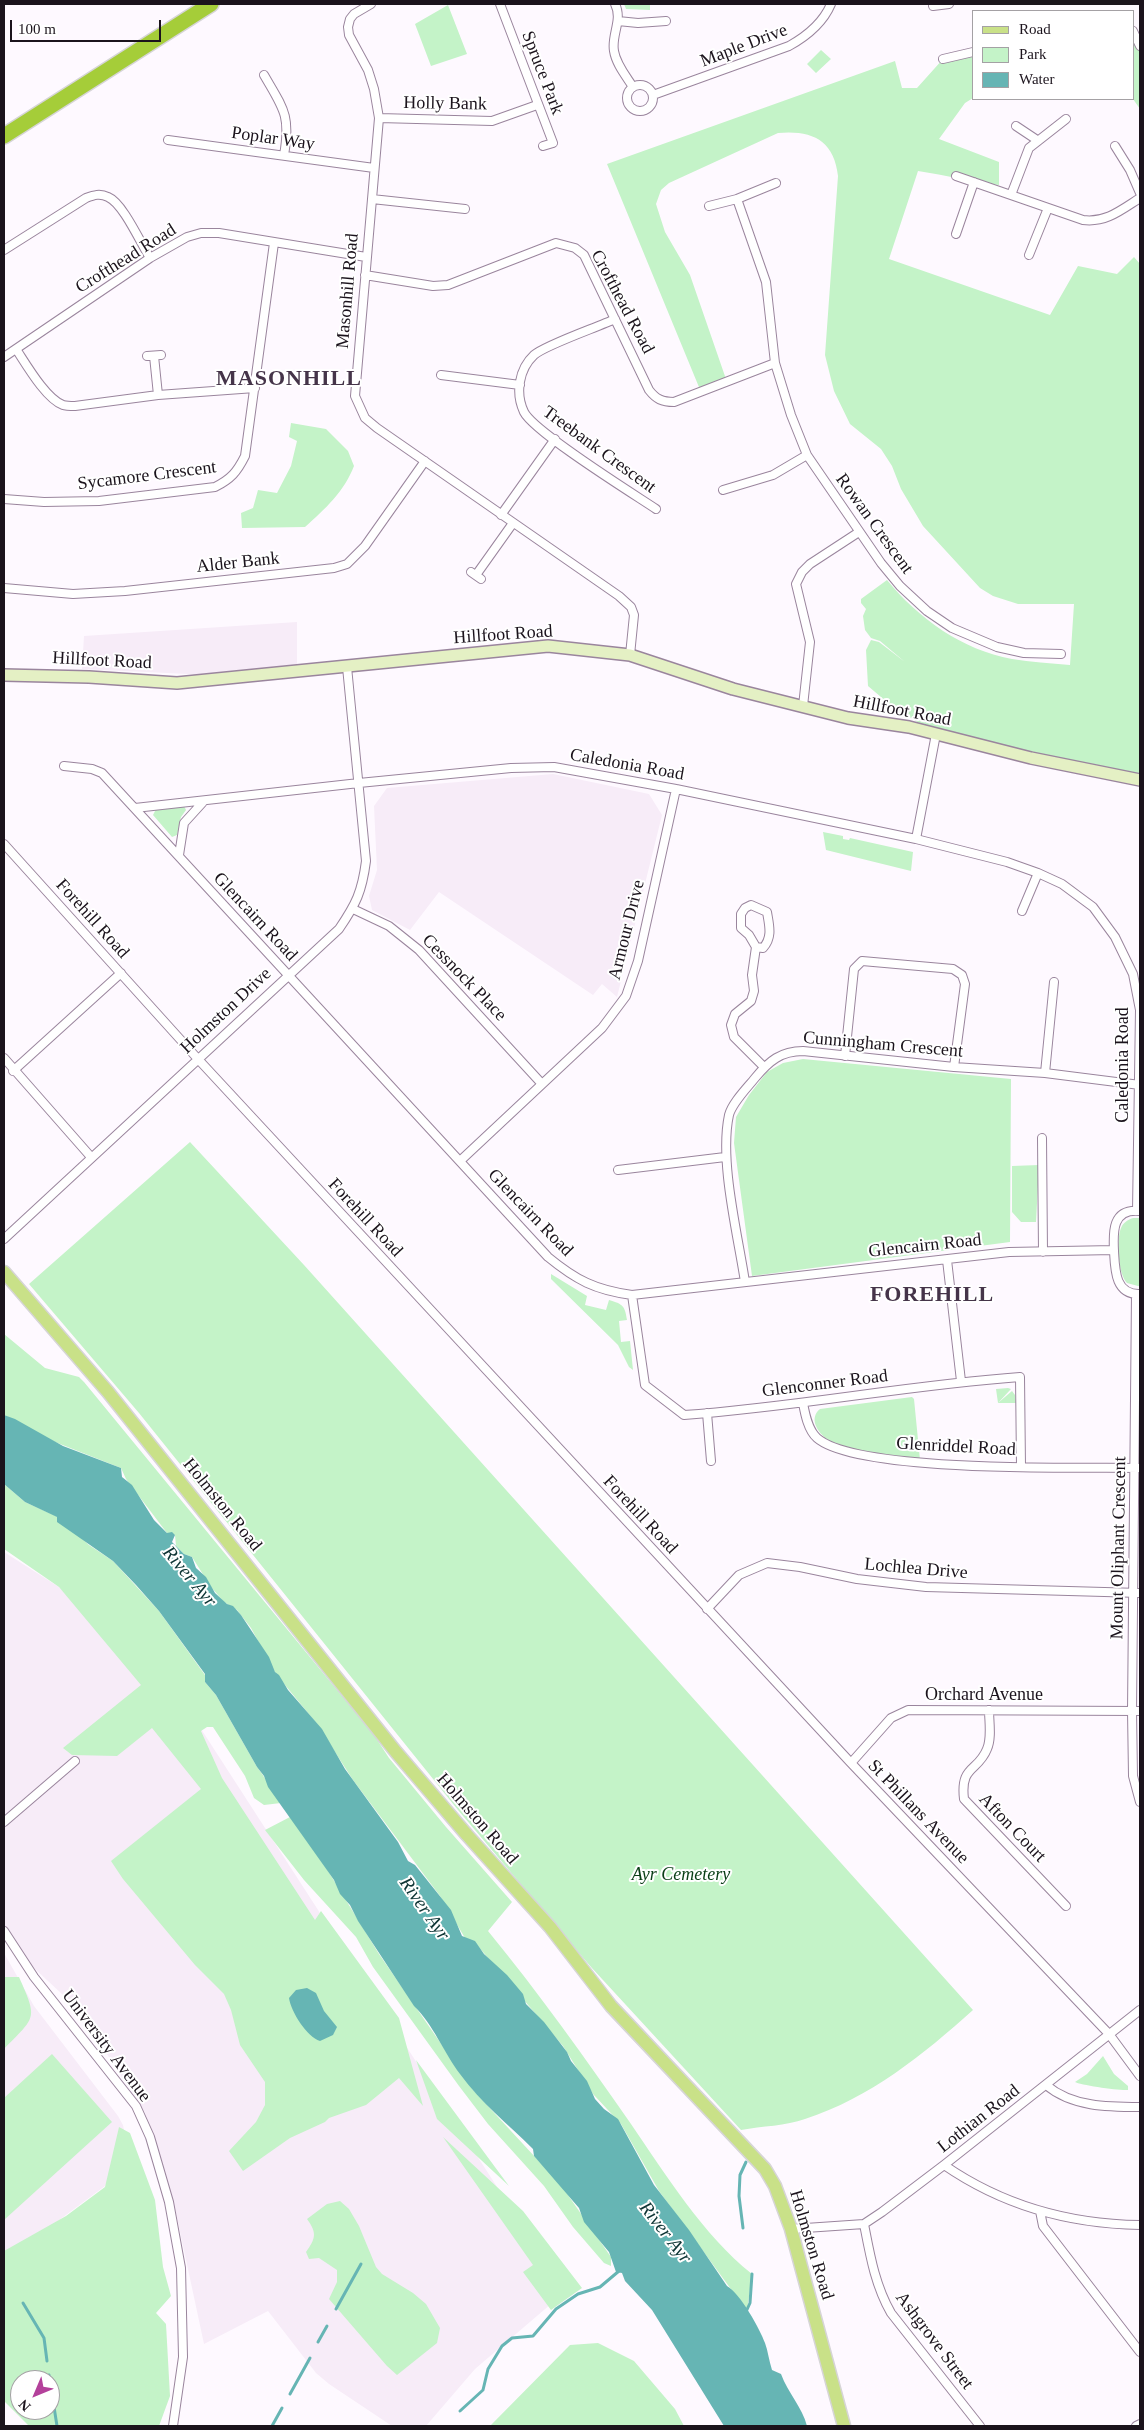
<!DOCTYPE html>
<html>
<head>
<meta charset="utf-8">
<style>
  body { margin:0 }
  #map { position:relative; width:1144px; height:2430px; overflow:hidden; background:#fef9ff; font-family:Georgia,serif }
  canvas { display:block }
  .frame { position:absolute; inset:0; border:5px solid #1b131c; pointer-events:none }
  .legend { position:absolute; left:972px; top:10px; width:162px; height:90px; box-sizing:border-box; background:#fff; border:1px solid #a4a1a4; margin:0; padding:6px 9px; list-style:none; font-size:15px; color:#1b131c }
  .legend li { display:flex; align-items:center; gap:10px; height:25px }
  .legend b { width:25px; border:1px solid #a4a1a4 }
  .north { position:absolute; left:10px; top:2370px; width:50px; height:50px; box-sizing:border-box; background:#fff; border:1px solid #a4a1a4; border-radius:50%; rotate:225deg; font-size:14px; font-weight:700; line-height:20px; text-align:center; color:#1b131c }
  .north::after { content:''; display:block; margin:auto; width:18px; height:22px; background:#b4419b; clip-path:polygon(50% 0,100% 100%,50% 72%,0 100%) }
  .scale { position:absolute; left:10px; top:20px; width:151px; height:22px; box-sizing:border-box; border:2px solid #1b131c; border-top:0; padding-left:6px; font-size:15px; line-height:18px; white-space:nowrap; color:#1b131c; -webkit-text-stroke:4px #fff; paint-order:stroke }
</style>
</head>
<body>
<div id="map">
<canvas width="1144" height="2430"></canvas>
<div class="frame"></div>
<ul class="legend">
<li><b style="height:6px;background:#c9e188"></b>Road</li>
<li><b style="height:14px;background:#c4f3c8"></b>Park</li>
<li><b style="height:14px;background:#66b5b4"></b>Water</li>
</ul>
<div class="north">N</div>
<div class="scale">100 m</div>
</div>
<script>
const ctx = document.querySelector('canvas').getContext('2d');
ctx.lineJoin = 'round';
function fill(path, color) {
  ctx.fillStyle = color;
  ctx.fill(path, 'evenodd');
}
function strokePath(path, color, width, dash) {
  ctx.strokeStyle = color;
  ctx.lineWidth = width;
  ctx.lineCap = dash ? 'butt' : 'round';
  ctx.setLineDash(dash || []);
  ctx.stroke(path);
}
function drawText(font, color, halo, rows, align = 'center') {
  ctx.font = font + ' Georgia,serif';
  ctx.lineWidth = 4;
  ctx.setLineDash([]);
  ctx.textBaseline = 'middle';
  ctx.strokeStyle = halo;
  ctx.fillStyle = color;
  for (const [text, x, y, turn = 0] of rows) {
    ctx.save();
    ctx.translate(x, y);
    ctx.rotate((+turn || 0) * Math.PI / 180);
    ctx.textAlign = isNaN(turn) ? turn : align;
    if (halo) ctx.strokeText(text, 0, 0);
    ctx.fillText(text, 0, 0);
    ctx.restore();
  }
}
fill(new Path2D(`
  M297 622V664L209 675 82 669 84 636Z
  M553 774 649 794 662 815 617 997 602 984 593 995 439 892 410 930 372 910 369 896 377 870 374 806 387 788Z
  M4 1552 59 1587 192 1715 565 2292 475 2369 426 2426H392L329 2384 316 2373 268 2311 204 2344 176 2213 145 2113 78 2009 4 1940Z
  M4 1953 34 2006 118 2116 123 2125 126 2139 105 2186 4 2261Z`), '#f7ecf8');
fill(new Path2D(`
  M624 4H650V10L626 9Z
  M448 5 467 54 431 66 415 24Z
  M1133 30 1140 44V109L1133 99Z
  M821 50 831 59 816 73 807 64Z
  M973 52V98L965 103 939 139 999 162V185C972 182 946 175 918 171L889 259 1050 315 1078 266 1117 274 1134 257 1140 264V780L936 734 888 703 868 686 866 650 871 640 879 642 905 662 880 641 871 638 865 630 863 616 866 609 861 603V599L887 580C918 618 962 650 1012 659 1031 662 1050 663 1070 665L1074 604H1018L993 596 980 588 923 526 901 489 892 466 881 449 850 424 834 391 825 355 838 176C834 140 812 130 778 133L669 183 661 190 656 204 665 232 690 275 727 382 701 392 607 164 895 61 902 88H917L943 59Z
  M291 423 326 429 348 451 354 466C344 492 325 509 305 527L242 528 241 513 253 508 258 490 277 493 291 466 297 441 289 437Z
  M184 806 186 810 181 817 177 835 172 837 153 815 156 809Z
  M823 832 843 836V839L849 840 850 838 913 852 911 871 826 850Z
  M803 1059 1011 1079 1010 1242 752 1276 734 1143 736 1117 749 1095 767 1072 783 1063Z
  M190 1142 304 1265 973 2010C924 2054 870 2098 805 2119 786 2126 762 2126 741 2130L591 1967 458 1810 139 1413 29 1284Z
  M1039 1165 1036 1222H1021L1012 1212V1166Z
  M1133 1218H1140V1286H1138L1127 1283C1118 1274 1116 1240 1121 1228 1123 1223 1127 1220 1133 1218Z
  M551 1274 587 1296 585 1305 606 1310 609 1300C623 1304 625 1306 627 1320L619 1321 621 1342 630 1341 633 1370 629 1367 618 1345 551 1279Z
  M4 1334 45 1368 79 1377 84 1382 374 1735 389 1758 446 1827 512 1902 488 1931C539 1993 585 2058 631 2124 666 2175 703 2235 752 2274L747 2311 659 2191 621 2124 593 2094 563 2046 477 1945 465 1938 440 1896 353 1780 317 1724 276 1674 251 1628 237 1610 224 1602 211 1587 192 1557 184 1554 176 1546 175 1535 167 1533 126 1479 121 1468 55 1442 4 1415Z
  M1008 1388 1011 1389 998 1403 996 1389Z
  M1012 1391 1015 1395 1016 1403H998Z
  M912 1397 914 1399 920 1460C892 1456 828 1455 816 1426 813 1419 815 1413 820 1409Z
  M4 1484 25 1502 58 1517 89 1545 113 1561 159 1611 205 1675V1682L216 1695 257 1767C266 1778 271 1791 281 1803L264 1805 254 1798 245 1776 213 1727H207L201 1731 222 1778 315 1920 321 1911 399 2018 423 2106 399 2078 366 2105 329 2118 325 2122 290 2138 243 2171 229 2151 256 2122 265 2105V2082L240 2045 231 2010 224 1994 195 1965 123 1879 111 1861 201 1789 152 1728 117 1756 72 1755 63 1748 141 1685 59 1587 4 1549Z
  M290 1817 325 1866 379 1954 473 2090 561 2185 611 2257V2266L604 2263 573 2227 544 2186 488 2124 459 2086 373 1967 356 1937 304 1880 265 1830Z
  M4 1977H19C38 2020 36 2016 4 2049Z
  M52 2054 112 2122 4 2220V2098Z
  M1103 2056 1114 2074 1128 2086V2090C1120 2091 1080 2085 1075 2082L1087 2074Z
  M416 2060 509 2186 437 2119Z
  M119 2127 130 2133 155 2200 163 2267 171 2296 156 2313 166 2324 170 2396 159 2426H29L4 2401V2251L66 2216 105 2187ZM20 2380H50V2410H20Z
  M443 2137 523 2211 582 2288 551 2310 523 2272 533 2265Z
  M340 2201 349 2209 359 2226 376 2267 382 2274 413 2293 426 2304 440 2328 437 2343 397 2375 387 2366 329 2299 337 2282V2270L319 2258 309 2259 306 2252C316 2238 317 2233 307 2219L327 2204Z
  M598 2343 634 2361 675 2409 684 2426H490L570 2345Z`), '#c4f3c8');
fill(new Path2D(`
  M4 1415 15 1419 63 1446 121 1468 122 1477 132 1485 154 1520 167 1533 172 1532 175 1535 172 1542 184 1554 192 1557 196 1568 206 1577 215 1593 227 1604 233 1606 241 1615 269 1657 275 1672 279 1675 288 1690 322 1729 345 1769 398 1842 408 1861 415 1865 451 1910 462 1936 475 1941 484 1954 507 1975 523 1994 526 2004 544 2022 567 2052 571 2061 587 2081 595 2099 604 2109 618 2119 654 2185 689 2230 727 2286C740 2293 760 2329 765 2343 768 2351 769 2361 772 2370L781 2374C788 2393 802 2407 807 2426H724L652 2310 625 2281 622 2273 616 2272 609 2252 584 2222 579 2208 534 2156 533 2149C508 2124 481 2103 460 2074 444 2053 433 2024 414 2006L358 1921 350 1905 340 1894 334 1880 268 1787 264 1776 257 1767 216 1695 205 1682V1674L159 1611 136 1585 113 1561 57 1522V1517L25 1502 4 1484Z
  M307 1988 316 1993 324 2011 337 2027 333 2035 320 2041C307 2037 291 2012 289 1998L296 1990Z`), '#66b5b4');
strokePath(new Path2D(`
  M743 2228 739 2196 740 2175 746 2162
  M23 2303 44 2338 47 2361
  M336 2309 361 2264
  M745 2314 750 2303 752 2274
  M318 2342 327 2326
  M49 2375 57 2426
  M290 2394 310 2358
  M460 2411 483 2390 488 2369 502 2346 512 2338 533 2336 556 2309 578 2294 600 2287 619 2271
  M272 2426 282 2408`), '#66b5b4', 3);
const street = new Path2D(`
  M371 4 354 14 350 19 348 27 349 35 368 70 374 89 379 118 355 396 365 418 377 428 619 596 631 607 634 615 630 655
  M500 4 553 143 543 146
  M615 4C623 20 611 35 614 51 616 64 626 76 633 87
  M933 6 949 4
  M618 21 638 23 666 21
  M1133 31 1140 46
  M943 59 973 52
  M264 75C283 108 291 115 284 155
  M627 98a13 13 0 1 1 26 0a13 13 0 1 1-26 0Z
  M653 95 789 46C807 36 823 23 831 4
  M379 118 492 121 537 105
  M1016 126 1037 140
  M168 140 374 168
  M1115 146 1130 170 1140 193
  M956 176 1083 220C1106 223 1121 210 1140 198
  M1011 195 1029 148 1066 119
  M372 199 465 209
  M737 199 766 282 775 363 791 415 807 455 881 563 900 586 927 611 952 628 997 647 1024 653 1061 654
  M709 206 737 199 776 183
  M956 234 974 182
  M4 250 86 198C94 195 100 193 108 197 123 203 141 244 150 258
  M1029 255 1048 208
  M365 275 433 286 448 285 556 243 575 248 584 255 649 390C656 399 662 402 674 402L775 363
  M615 319C598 327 545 345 534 355 519 369 515 393 524 412 534 432 632 493 656 509
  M16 349C26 364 46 399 63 405 66 406 71 406 75 406L158 395 255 388
  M147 356 161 355
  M154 356 158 395
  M4 357 150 258 187 237 201 233H219L366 257
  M441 375 520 385
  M723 490 773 475 807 455
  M4 499 44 502 99 501 215 487C231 479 237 472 245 456L274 243
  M501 515 555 439
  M471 572 481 579
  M476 575 513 523
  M4 588 73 594 125 591 334 568 347 564 365 546 425 461
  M803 706 810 642 796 584 802 572 810 564 859 532
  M64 766 92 769 102 773 548 1257C576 1280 595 1290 632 1295L1009 1252 1114 1250
  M135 808 359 783 511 768 554 767 676 789 916 839 1007 862 1038 873 1062 884 1093 907 1115 937 1133 974 1140 1010 1137 1211
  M916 839 936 734
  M4 844 197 1058 851 1763 1109 2034 1140 2076
  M179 855 184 823 204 801
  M353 909 389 926 419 950 542 1084
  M1022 911 1038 873
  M756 947 763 948C773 937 769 925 767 912L751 905 745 908 741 914V928L749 935 756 947 752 975 754 991 751 1001 735 1014 731 1025 734 1037 764 1067
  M845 1056 854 969 862 961 953 969 962 975 965 984 954 1067
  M4 1058 91 1157
  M13 1071 121 973
  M1045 1073 1054 982
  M1042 1138 1043 1252
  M460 1161 602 1028 626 996 638 961 676 789
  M618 1170 725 1157
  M1140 1211C1112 1208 1113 1232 1114 1251 1115 1270 1115 1295 1140 1294
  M4 1239 339 929C356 904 362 892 366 861L347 667
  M947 1260 961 1381
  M745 1282C738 1235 719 1161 729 1115 732 1103 747 1088 755 1078 769 1061 781 1051 803 1051L954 1067 1045 1073 1140 1085
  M1136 1294 1132 1711 1133 1776 1140 1802
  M632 1295 645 1385 684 1415C797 1407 908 1385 1020 1377L1021 1466
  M803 1403C805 1414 808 1430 817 1438 857 1473 1079 1467 1140 1468
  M707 1413 711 1461
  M707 1609 739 1575 767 1563 800 1567 857 1579 926 1587 1140 1593
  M989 1710C989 1721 992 1738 987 1749 978 1772 960 1765 964 1799L1066 1906
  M851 1763 891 1718 908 1710 1140 1711
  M4 1822 75 1761
  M4 1931 34 1977 136 2106 150 2137 169 2202 181 2268 183 2357 173 2426
  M1046 2085C1072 2107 1108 2107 1140 2107
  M944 2165C1002 2205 1070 2224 1140 2225
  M1040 2211 1043 2226 1140 2352
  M864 2224 882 2212 944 2165 1140 2010
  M791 2229 864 2224C870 2255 875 2285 891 2313L980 2426
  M1136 2426 1140 2424`);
const secondary = new Path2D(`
  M4 675 89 677 177 683 548 646 630 655 733 689 848 718 909 727 1031 758 1140 780`);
const primary = new Path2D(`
  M4 1272 108 1392 396 1752 467 1835 550 1927 611 2006 765 2169 775 2186 791 2229 844 2426`);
const highway = new Path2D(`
  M4 136 211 4`);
strokePath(street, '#9a859d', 10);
strokePath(secondary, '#9a859d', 14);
strokePath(primary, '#d6d5d6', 15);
strokePath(highway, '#d6d5d6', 18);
strokePath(street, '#fff', 8);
strokePath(secondary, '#e4f0c4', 11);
strokePath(primary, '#c9e188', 12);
strokePath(highway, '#a5cd39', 15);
drawText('18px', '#1b131c', '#fff', [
  ["Maple Drive",744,46,-21],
  ["Spruce Park",542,73,69],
  ["Holly Bank",445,104,1],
  ["Poplar Way",273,139,8],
  ["Crofthead Road",126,259,-32],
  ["Masonhill Road",348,291,-85],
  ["Crofthead Road",622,302,62],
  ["Treebank Crescent",599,450,36],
  ["Sycamore Crescent",147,476,-7],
  ["Rowan Crescent",874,524,54],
  ["Alder Bank",238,563,-6],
  ["Hillfoot Road",503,635,-4],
  ["Hillfoot Road",102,661,3],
  ["Hillfoot Road",902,711,11],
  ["Caledonia Road",627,765,10],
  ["Glencairn Road",255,917,47],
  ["Forehill Road",92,919,48],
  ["Armour Drive",627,930,-76],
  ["Cessnock Place",464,978,46],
  ["Holmston Drive",226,1011,-43],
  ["Cunningham Crescent",883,1045,5],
  ["Caledonia Road",1123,1065,-90],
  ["Glencairn Road",530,1213,46],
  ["Forehill Road",365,1218,47],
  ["Glencairn Road",925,1246,-6],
  ["Glenconner Road",825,1384,-7],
  ["Glenriddel Road",956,1447,3],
  ["Holmston Road",222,1505,51],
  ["Forehill Road",640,1515,47],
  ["Mount Oliphant Crescent",1119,1548,-89],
  ["Lochlea Drive",916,1569,5],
  ["Orchard Avenue",984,1695],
  ["St Phillans Avenue",918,1812,46],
  ["Holmston Road",477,1819,49],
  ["Afton Court",1012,1828,46],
  ["University Avenue",106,2046,53],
  ["Lothian Road",979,2119,-38],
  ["Holmston Road",811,2245,73],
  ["Ashgrove Street",934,2341,53]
]);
drawText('italic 18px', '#093e16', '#fff', [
  ["Ayr Cemetery",681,1875]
]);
drawText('italic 19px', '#0e3535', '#fff', [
  ["River Ayr",189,1577,50],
  ["River Ayr",424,1909,55],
  ["River Ayr",665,2233,52]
]);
ctx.letterSpacing = '1px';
drawText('bold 22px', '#453449', '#fff', [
  ["MASONHILL",289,379],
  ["FOREHILL",932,1295]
]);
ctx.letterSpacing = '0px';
</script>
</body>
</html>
